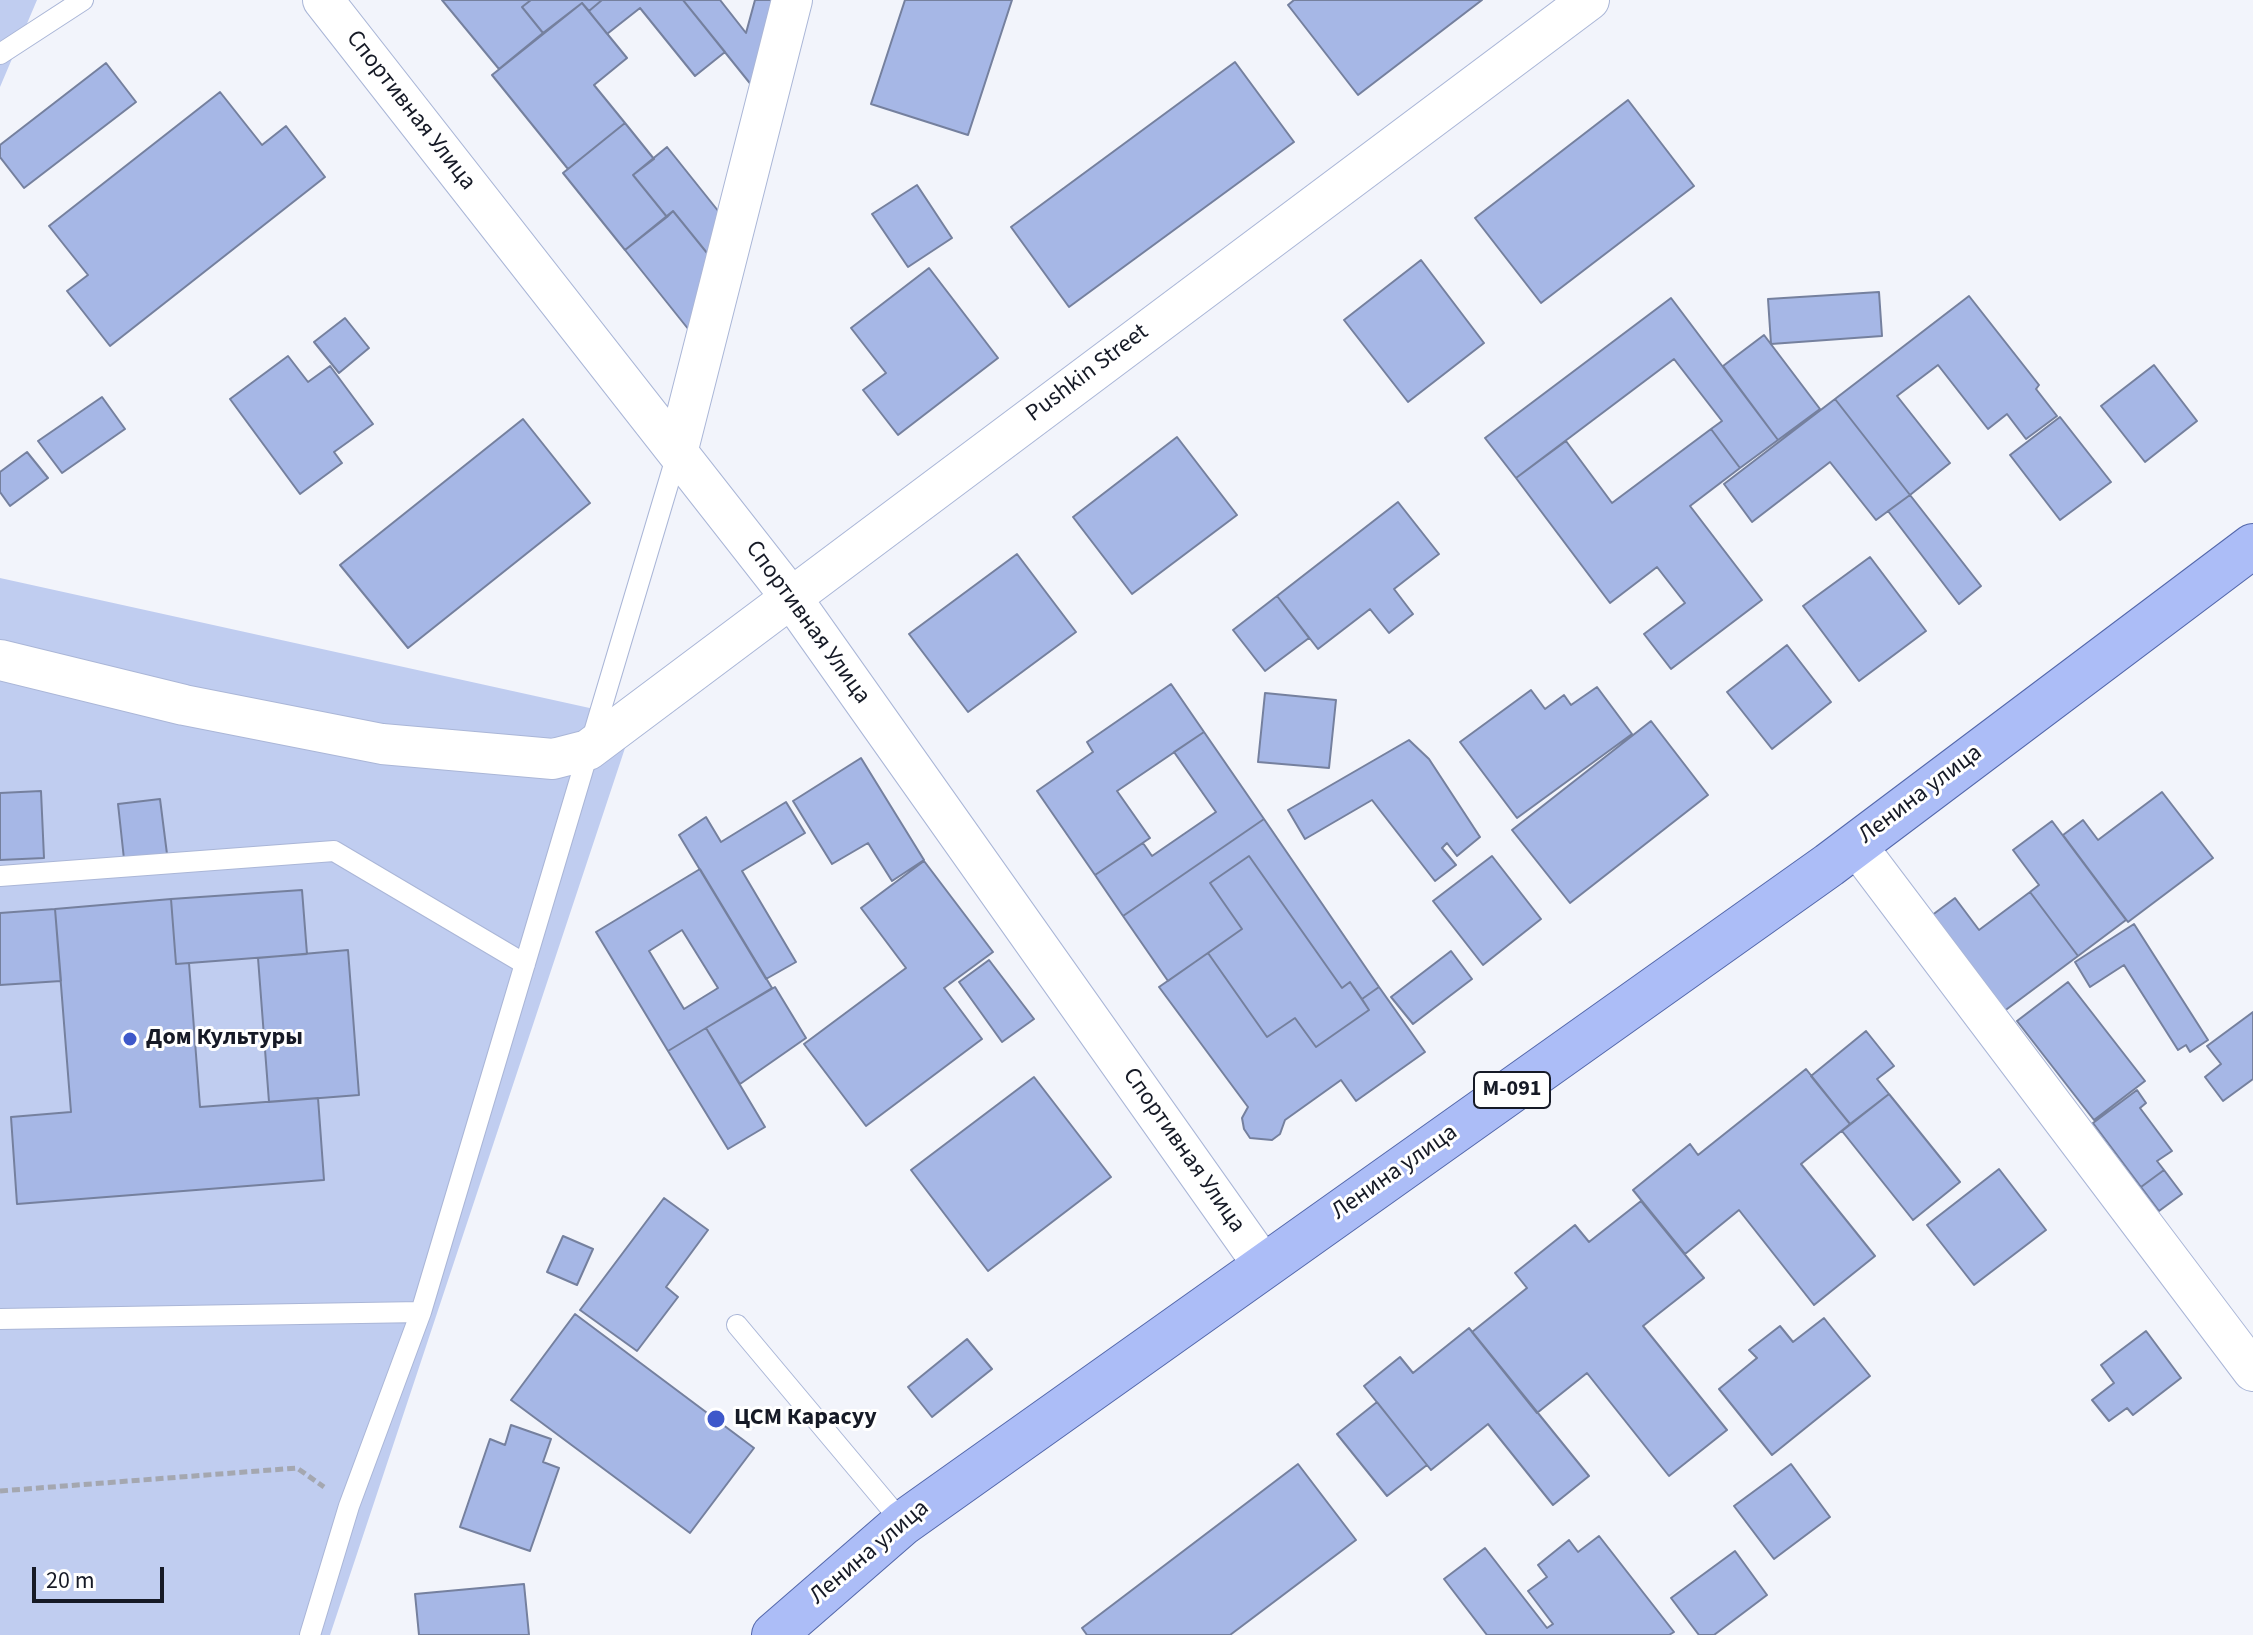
<!DOCTYPE html>
<html>
<head>
<meta charset="utf-8">
<style>
  body { margin:0 }
  #map { position:relative; width:2253px; height:1635px; overflow:hidden; background:#f2f4fb; font-family:"Source Sans 3",sans-serif }
  canvas { display:block }
  .scale { position:absolute; left:32px; top:1567px; width:132px; height:36px; box-sizing:border-box; border:4px solid #161a26; border-top:0; padding-left:10px; font-size:24px; line-height:28px; white-space:nowrap; color:#161a26; -webkit-text-stroke:6px #fff; paint-order:stroke }
</style>
</head>
<body>
<div id="map">
<canvas width="2253" height="1635"></canvas>
<div class="scale">20 m</div>
</div>
<script>
const ctx = document.querySelector('canvas').getContext('2d');
ctx.lineJoin = 'round';
function fill(path, color) {
  ctx.fillStyle = color;
  ctx.fill(path, 'evenodd');
}
function strokePath(path, color, width, dash) {
  ctx.strokeStyle = color;
  ctx.lineWidth = width;
  ctx.lineCap = dash ? 'butt' : 'round';
  ctx.setLineDash(dash || []);
  ctx.stroke(path);
}
function drawText(font, color, halo, rows, align = 'center') {
  ctx.font = font + ' "Source Sans 3",sans-serif';
  ctx.lineWidth = 6;
  ctx.setLineDash([]);
  ctx.textBaseline = 'middle';
  ctx.strokeStyle = halo;
  ctx.fillStyle = color;
  for (const [text, x, y, turn = 0] of rows) {
    ctx.save();
    ctx.translate(x, y);
    ctx.rotate((+turn || 0) * Math.PI / 180);
    ctx.textAlign = isNaN(turn) ? turn : align;
    if (halo) ctx.strokeText(text, 0, 0);
    ctx.fillText(text, 0, 0);
    ctx.restore();
  }
}
fill(new Path2D(`
  M0 0H37L0 87Z
  M0 578 635 718 330 1635H0Z`), '#c0cdf0');
const building = new Path2D(`
  M442 0H531L522 7 543 33 499 69Z
  M531 0H602L589 11 582 3 543 33 522 7Z
  M602 0H683L725 52 695 76 640 8 607 34 589 11Z
  M683 0H720L746 33 755 0H790L765 102Z
  M905 0H1012L968 135 871 104Z
  M1294 0H1482L1358 95 1288 5Z
  M582 3 627 58 594 85 625 123 568 169 492 75Z
  M1235 62 1294 142 1069 307 1011 227Z
  M106 63 136 102 24 188 0 157V145Z
  M220 92 262 145 286 126 325 177 110 346 67 291 88 275 49 226Z
  M1628 100 1694 186 1541 303 1475 218Z
  M625 123 654 159 633 175 667 217 625 250 563 173Z
  M667 147 731 227 720 269 673 211 667 217 633 175Z
  M917 185 952 238 908 267 872 214Z
  M673 211 720 269 701 345 625 250Z
  M1421 260 1484 343 1408 402 1344 320Z
  M929 268 998 358 898 435 863 390 886 373 851 328Z
  M1879 292 1882 336 1771 344 1768 299Z
  M1969 296 2039 385 2036 389 2057 416 2026 439 2007 414 1988 429 1938 365 1897 396 1950 463 1910 495 1835 399Z
  M1671 298 1778 440 1740 468 1711 429 1722 421 1674 359 1516 478 1485 438Z
  M345 318 369 348 339 373 314 342Z
  M1764 335 1820 409 1778 440 1723 366Z
  M288 356 308 382 330 366 373 424 334 452 342 463 300 494 230 399Z
  M2154 365 2197 421 2145 462 2101 406Z
  M102 397 125 429 62 473 38 441Z
  M1835 399 1910 495 1876 520 1830 462 1752 522 1724 484Z
  M2060 417 2111 482 2060 520 2010 455Z
  M523 419 590 503 408 648 340 565Z
  M1711 429 1740 468 1690 506 1762 600 1671 669 1644 634 1685 603 1657 567 1610 603 1516 478 1566 441 1612 503Z
  M1177 437 1237 515 1132 594 1073 517Z
  M27 452 48 478 10 506 0 492V472Z
  M1910 495 1981 586 1959 604 1888 511Z
  M1398 502 1439 554 1394 589 1413 614 1389 633 1370 609 1318 649 1277 596Z
  M1017 554 1076 632 968 712 909 634Z
  M1870 557 1926 631 1859 681 1803 606Z
  M1277 596 1309 638 1265 671 1233 630Z
  M1787 645 1831 702 1772 749 1727 692Z
  M1171 684 1204 732 1117 791 1150 838 1095 875 1037 791 1093 752 1087 742Z
  M1597 687 1632 734 1517 818 1460 742 1531 690 1545 709 1564 695 1571 705Z
  M1265 693 1336 700 1329 768 1258 762Z
  M1651 721 1708 795 1570 903 1512 830Z
  M1204 732 1264 819 1123 916 1095 875 1143 843 1152 856 1216 812 1174 752Z
  M1409 740 1429 759 1480 837 1457 856 1447 843 1442 848 1456 865 1435 881 1372 800 1305 839 1288 810Z
  M861 758 924 860 892 881 868 843 832 864 793 801Z
  M41 791 44 858 0 860V793Z
  M2162 792 2213 858 2128 922 2063 835 2083 820 2098 840Z
  M160 799 167 854 124 859 118 804Z
  M786 802 805 833 742 871 796 962 766 979 679 835 706 817 721 842Z
  M1264 819 1379 987 1362 999 1350 982 1342 988 1249 856 1210 883 1242 929 1168 981 1123 916Z
  M2052 821 2126 920 2078 956 2030 892 2039 885 2013 850Z
  M1249 856 1342 988 1350 982 1369 1010 1316 1047 1295 1018 1267 1037 1208 953 1242 929 1210 883Z
  M1492 856 1541 919 1483 965 1433 901Z
  M924 861 993 952 944 988 982 1039 866 1126 804 1044 906 968 861 908Z
  M700 869 772 988 668 1051 596 932ZM682 930 718 988 684 1009 649 951Z
  M302 890 307 954 176 964 171 899Z
  M2030 892 2078 956 2003 1012 1931 916 1955 898 1979 930Z
  M171 899 176 964 189 963 200 1107 318 1098 324 1180 17 1204 11 1117 71 1112 55 909Z
  M55 909 61 981 0 985V913Z
  M2134 924 2208 1040 2190 1052 2186 1045 2178 1050 2124 965 2090 987 2075 962Z
  M348 950 359 1095 269 1102 258 958Z
  M1451 951 1472 979 1413 1024 1391 997Z
  M1208 953 1267 1037 1295 1018 1316 1047 1369 1010 1362 999 1379 987 1425 1052 1356 1101 1341 1080 1285 1120 1280 1134 1272 1140 1250 1138 1244 1129 1242 1118 1248 1107 1159 987Z
  M989 960 1034 1019 1002 1042 959 982Z
  M2068 982 2145 1081 2094 1120 2017 1021Z
  M775 987 806 1038 740 1084 706 1028Z
  M2253 1012V1079L2223 1101 2205 1077 2221 1064 2207 1046Z
  M706 1028 765 1127 728 1149 668 1051Z
  M1866 1031 1894 1066 1877 1079 1889 1094 1850 1124 1811 1076Z
  M1806 1069 1850 1124 1801 1164 1875 1256 1814 1305 1739 1210 1685 1254 1633 1190 1690 1144 1698 1155Z
  M1034 1077 1111 1177 988 1271 911 1170Z
  M2137 1090 2146 1103 2140 1108 2172 1151 2157 1161 2164 1170 2141 1187 2093 1123Z
  M1889 1094 1960 1182 1913 1220 1842 1131Z
  M1999 1169 2046 1230 1974 1285 1927 1225Z
  M2164 1170 2182 1194 2159 1211 2141 1187Z
  M664 1198 708 1230 666 1287 678 1297 637 1351 580 1310Z
  M1641 1201 1704 1278 1643 1326 1727 1430 1669 1476 1587 1373 1537 1413 1472 1332 1527 1288 1515 1273 1575 1225 1589 1242Z
  M563 1236 593 1249 577 1285 547 1272Z
  M575 1314 754 1448 690 1533 511 1400Z
  M1824 1318 1870 1376 1772 1455 1719 1389 1757 1358 1749 1350 1780 1326 1793 1342Z
  M1469 1328 1589 1476 1553 1505 1488 1424 1431 1470 1364 1386 1400 1357 1413 1373Z
  M2146 1331 2181 1378 2133 1415 2127 1408 2109 1421 2092 1400 2114 1383 2101 1365Z
  M967 1339 992 1369 932 1417 908 1387Z
  M1377 1402 1427 1465 1387 1496 1337 1434Z
  M511 1425 551 1439 543 1462 559 1468 530 1551 460 1527 490 1439 505 1445Z
  M1298 1464 1356 1540 1230 1635H1087L1082 1628Z
  M1791 1464 1830 1517 1774 1559 1734 1506Z
  M1599 1536 1674 1632 1669 1635H1487L1444 1579 1485 1548 1547 1628 1553 1624 1528 1591 1547 1577 1538 1565 1569 1540 1578 1552Z
  M1735 1551 1767 1595 1714 1635H1699L1671 1598Z
  M524 1584 529 1635H419L415 1594Z`);
fill(building, '#a6b7e6');
strokePath(building, '#75809e', 2);
const service = new Path2D(`
  M0 54 83 0
  M0 876 334 851 525 964
  M0 1319 421 1312
  M737 1325 903 1523
  M310 1635 349 1506 421 1312 678 451`);
const minor = new Path2D(`
  M323 0 790 596 1264 1266
  M678 449 792 0
  M0 660 184 705 382 744 553 759 588 750 1589 0
  M1856 845 2253 1371`);
const primary = new Path2D(`
  M774 1635 903 1523 1829 865 2253 546`);
strokePath(service, '#aab6d7', 22);
strokePath(minor, '#aab6d7', 42);
strokePath(primary, '#5367aa', 46);
strokePath(new Path2D(`
  M0 1491 297 1468 324 1487`), '#a4a7b0', 5, [8, 4]);
strokePath(service, '#fff', 20);
strokePath(minor, '#fff', 40);
strokePath(primary, '#acbdf7', 44);
for (const [x, y, r, color] of [
  [130,1039,8,"#3e58ca"],
  [716,1419,10,"#3e58ca"]
]) {
  const dot = new Path2D();
  dot.arc(x, y, r, 0, 2 * Math.PI);
  ctx.fillStyle = color;
  ctx.fill(dot);
  strokePath(dot, '#fff', 3);
}
for (const [x, y, w] of [
  [1512,1090,76]
]) {
  const box = new Path2D();
  box.roundRect(x - w / 2, y - 18, w, 36, 6);
  ctx.fillStyle = '#fff';
  ctx.fill(box);
  strokePath(box, '#161a26', 2);
}
drawText('bold 22px', '#161a26', null, [
  ["М-091",1512,1090]
]);
drawText('24px', '#161a26', '#fff', [
  ["Спортивная Улица",410,111,52],
  ["Pushkin Street",1088,374,-37],
  ["Спортивная Улица",807,623,54],
  ["Ленина улица",1921,795,-37],
  ["Спортивная Улица",1183,1151,55],
  ["Ленина улица",1395,1173,-35],
  ["Ленина улица",870,1553,-40]
]);
drawText('bold 24px', '#161a26', '#fff', [
  ["Дом Культуры",146,1039],
  ["ЦСМ Карасуу",734,1419]
], 'left');
</script>
</body>
</html>
